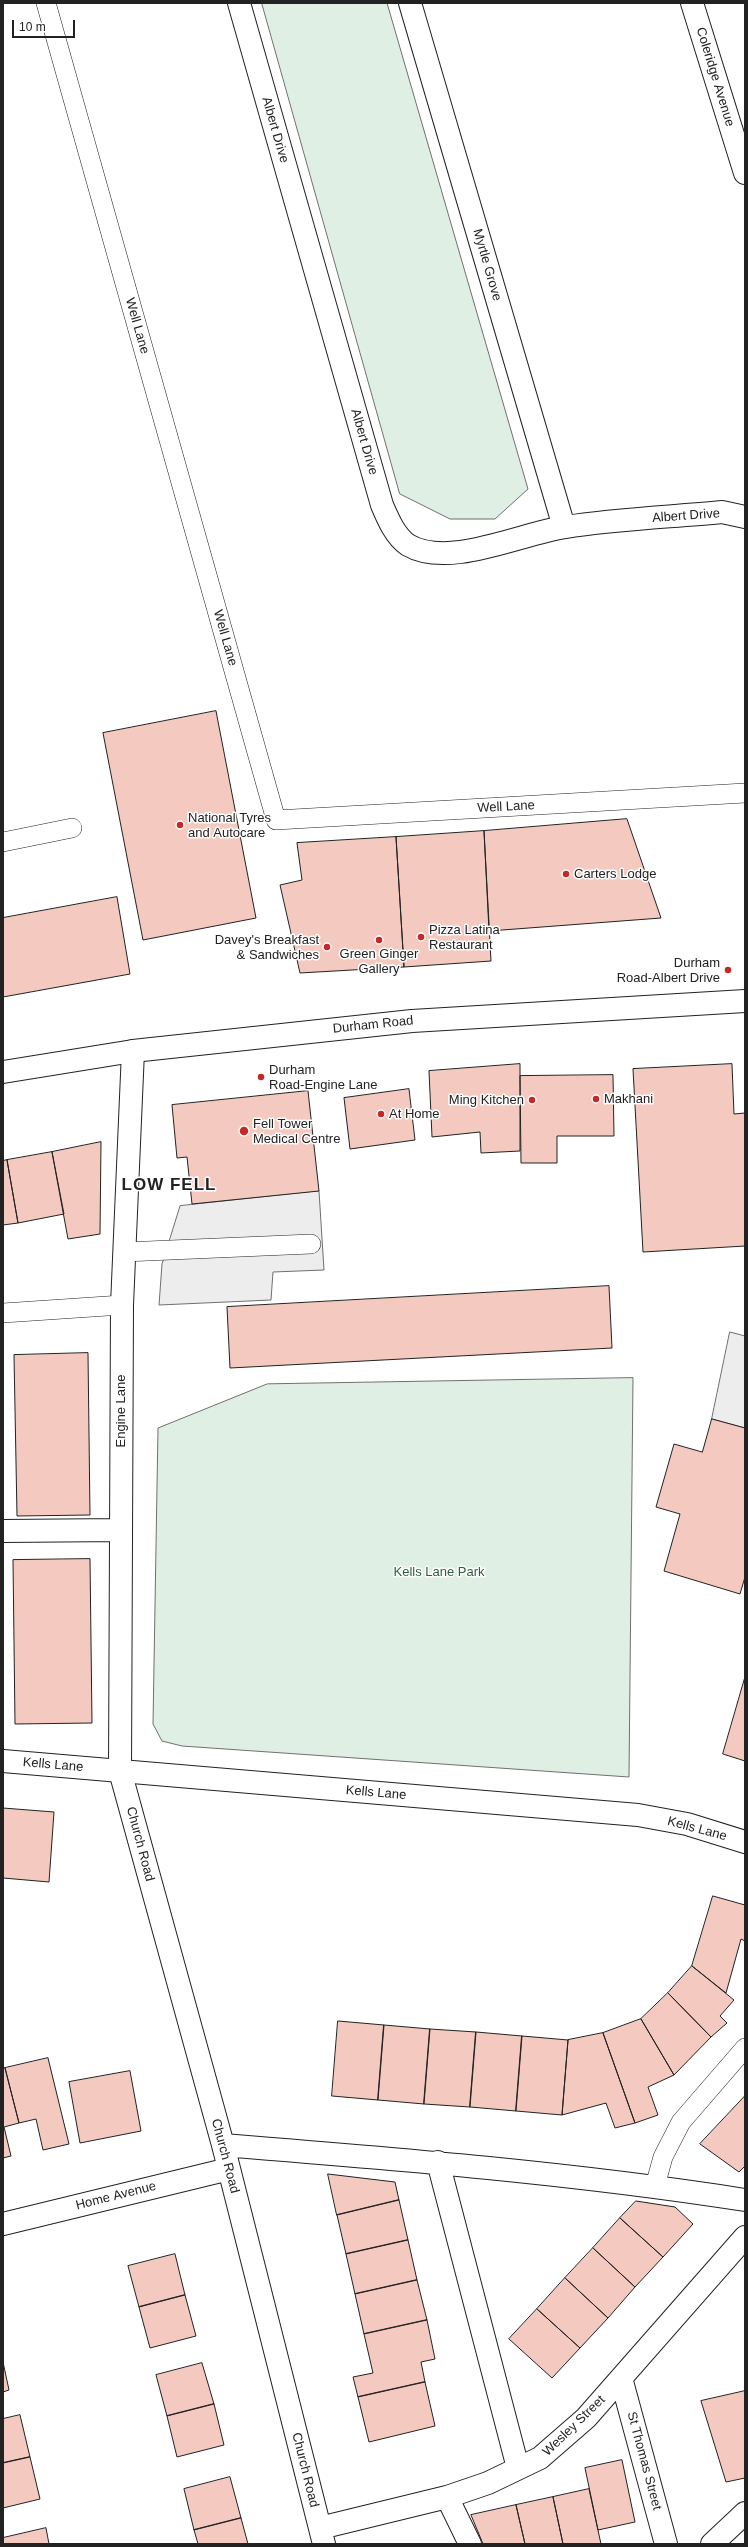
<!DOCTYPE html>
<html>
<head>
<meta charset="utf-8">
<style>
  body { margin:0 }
  #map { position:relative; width:748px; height:2547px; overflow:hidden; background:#fff; font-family:Arial,sans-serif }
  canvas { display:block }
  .frame { position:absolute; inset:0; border:4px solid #222; pointer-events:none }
  .scale { position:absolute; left:12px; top:20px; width:63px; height:18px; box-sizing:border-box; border:2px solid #222; border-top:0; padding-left:5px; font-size:12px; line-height:14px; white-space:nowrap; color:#222; -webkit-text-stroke:3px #fff; paint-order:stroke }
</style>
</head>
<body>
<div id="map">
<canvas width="748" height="2547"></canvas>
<div class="frame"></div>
<div class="scale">10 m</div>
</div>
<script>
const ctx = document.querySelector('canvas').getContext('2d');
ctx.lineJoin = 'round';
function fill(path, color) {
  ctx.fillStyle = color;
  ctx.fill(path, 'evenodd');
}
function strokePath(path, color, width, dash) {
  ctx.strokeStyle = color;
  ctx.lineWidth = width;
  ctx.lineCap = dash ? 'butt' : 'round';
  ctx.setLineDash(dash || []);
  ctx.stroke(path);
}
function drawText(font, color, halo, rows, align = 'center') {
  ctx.font = font + ' Arial,sans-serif';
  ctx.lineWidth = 3;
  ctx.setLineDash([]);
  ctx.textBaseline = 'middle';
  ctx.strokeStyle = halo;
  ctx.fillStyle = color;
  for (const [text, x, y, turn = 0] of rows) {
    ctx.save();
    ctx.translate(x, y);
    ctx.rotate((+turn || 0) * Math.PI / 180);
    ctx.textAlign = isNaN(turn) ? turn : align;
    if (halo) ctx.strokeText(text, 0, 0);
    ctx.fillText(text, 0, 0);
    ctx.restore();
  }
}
const green = new Path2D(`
  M262 3H387L528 489 495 519H450L400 494Z
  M633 1378 629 1777 182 1746 162 1741 153 1724 158 1428 267 1384Z`);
fill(green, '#e0efe3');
strokePath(green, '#6f6f6f', 1);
const parking = new Path2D(`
  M319 1191 324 1270 273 1272 271 1300 159 1305 162 1264 180 1206Z
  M730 1332 745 1336V1428L712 1419Z`);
fill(parking, '#ededed');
strokePath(parking, '#6f6f6f', 1);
const building = new Path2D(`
  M216 711 256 918 143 940 103 733Z
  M627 819 661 918 489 931 484 831Z
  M484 831 491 961 404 967 396 837Z
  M396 837 404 967 300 973 280 885 302 880 297 843Z
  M117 897 130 974 3 997V918Z
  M520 1064V1151L481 1153 480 1132 432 1137 429 1071Z
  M732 1064 734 1114 745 1113V1246L643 1252 633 1069Z
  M613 1075 614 1136H557V1163H521L520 1076Z
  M409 1089 415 1140 350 1149 344 1098Z
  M308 1091 319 1191 192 1204 187 1157 177 1158 172 1105Z
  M101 1142 100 1234 68 1239 52 1152Z
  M52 1152 64 1214 18 1223 7 1160Z
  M7 1160 18 1223 3 1225V1161Z
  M609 1286 612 1348 230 1368 227 1307Z
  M88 1353 90 1515 17 1516 14 1355Z
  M712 1419 745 1428V1577L740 1594 664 1571 680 1514 656 1507 674 1444 702 1452Z
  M90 1559 92 1723 15 1724 13 1560Z
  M745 1677V1761L723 1754Z
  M3 1808 54 1812 49 1882 3 1878Z
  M713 1896 745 1905V1941L741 1939 726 1993 692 1966Z
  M692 1966 734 2000 720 2016 727 2023 711 2037 668 1993Z
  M668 1993 711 2037 674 2075 641 2019Z
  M641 2019 674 2075 648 2087 658 2115 635 2123 603 2033Z
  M338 2021 384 2025 378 2100 332 2096Z
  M384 2025 430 2029 424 2104 378 2100Z
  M430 2029 476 2032 470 2107 424 2104Z
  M476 2032 522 2036 516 2111 470 2107Z
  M603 2033 635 2123 615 2128 606 2103 562 2115 568 2040Z
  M522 2036 568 2040 562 2115 516 2111Z
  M48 2058 69 2144 43 2150 36 2119 19 2123 5 2068Z
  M5 2068 19 2123 4 2127 11 2156 3 2158V2069Z
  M130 2071 141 2131 80 2143 69 2082Z
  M745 2096V2166L739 2172 700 2144Z
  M328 2174 395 2182 399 2200 337 2215Z
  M399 2200 408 2240 346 2254 337 2215Z
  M636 2201 675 2207 693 2224 663 2257 620 2218Z
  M620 2218 663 2257 635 2287 593 2248Z
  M408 2240 417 2280 355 2294 346 2254Z
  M593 2248 635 2287 608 2318 565 2278Z
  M175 2254 185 2295 139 2307 128 2266Z
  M565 2278 608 2318 580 2348 537 2309Z
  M417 2280 427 2320 364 2334 355 2294Z
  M185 2295 196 2336 150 2348 139 2307Z
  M537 2309 580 2348 552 2378 509 2339Z
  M427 2320 435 2359 421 2362 425 2382 358 2397 353 2377 373 2373 364 2334Z
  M3 2362 9 2390 3 2392Z
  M202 2363 214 2404 167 2416 156 2375Z
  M425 2382 435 2426 369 2442 358 2397Z
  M745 2391V2478L726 2482 701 2401Z
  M214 2404 224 2445 177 2457 167 2416Z
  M20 2415 30 2457 3 2463V2419Z
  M30 2457 40 2499 3 2508V2463Z
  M622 2460 635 2522 598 2530 585 2468Z
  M230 2477 241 2518 194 2530 184 2489Z
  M589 2489 601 2544H563L553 2497Z
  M553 2497 563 2544H525L516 2505Z
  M516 2505 525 2544H483L471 2515Z
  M241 2518 248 2544H198L194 2530Z
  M46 2528 49 2544H3V2538Z`);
fill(building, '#f3c9c0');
strokePath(building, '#222', 1);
const lane = new Path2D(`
  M46 3 276 820 745 793
  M3 842 72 828
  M124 1252 311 1244
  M3 1313 122 1305
  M655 2186 663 2157 681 2122 745 2048`);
const street = new Path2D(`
  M239 3 382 505C388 519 395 536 408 545 449 569 522 533 565 527 617 519 670 517 722 512L745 517
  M410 3 564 527
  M692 3 745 173
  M133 1051 122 1305 120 1771 223 2145 324 2544
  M3 1531 120 1530
  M223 2145C397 2159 572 2173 745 2200
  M438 2162 518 2468
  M3 2224 229 2169
  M621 2378 666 2544
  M447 2497 470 2544
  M320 2528 447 2497 488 2483 540 2458 586 2418 745 2237
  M712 2544 745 2513`);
const secondary = new Path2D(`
  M3 1761 638 1815 687 1824 745 1842`);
const primary = new Path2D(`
  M3 1072 133 1051 412 1021 745 1001`);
strokePath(lane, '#222', 20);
strokePath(street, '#222', 24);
strokePath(secondary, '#222', 24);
strokePath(primary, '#222', 24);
strokePath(lane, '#fff', 19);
strokePath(street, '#fff', 22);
strokePath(secondary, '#fff', 22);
strokePath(primary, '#fff', 22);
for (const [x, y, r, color] of [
  [180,825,4,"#c62828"],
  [566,874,4,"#c62828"],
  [421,937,4,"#c62828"],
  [379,940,4,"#c62828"],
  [327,947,4,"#c62828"],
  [728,970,4,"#c62828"],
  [261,1077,4,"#c62828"],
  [596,1099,4,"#c62828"],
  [532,1100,4,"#c62828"],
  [381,1114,4,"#c62828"],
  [244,1131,5,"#c62828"]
]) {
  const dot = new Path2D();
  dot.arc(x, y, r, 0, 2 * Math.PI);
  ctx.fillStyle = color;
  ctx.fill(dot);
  strokePath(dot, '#fff', 1.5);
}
drawText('13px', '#222', '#fff', [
  ["Coleridge Avenue",715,77,73],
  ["Albert Drive",275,130,74],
  ["Myrtle Grove",487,265,74],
  ["Well Lane",137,326,74],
  ["Albert Drive",364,442,74],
  ["Albert Drive",686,516,-4],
  ["Well Lane",225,638,74],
  ["Well Lane",506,807,-3],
  ["Durham Road",373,1025,-6],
  ["Engine Lane",121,1411,-90],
  ["Kells Lane",53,1765,5],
  ["Kells Lane",376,1793,5],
  ["Kells Lane",697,1829,15],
  ["Church Road",140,1844,75],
  ["Church Road",225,2156,75],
  ["Home Avenue",116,2196,-14],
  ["Wesley Street",574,2426,-44],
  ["St Thomas Street",644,2461,75],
  ["Church Road",305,2470,76]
]);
drawText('13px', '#222', '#fff', [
  ["National Tyres",188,818],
  ["and Autocare",188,833],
  ["Carters Lodge",574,874],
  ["Pizza Latina",429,930],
  ["Restaurant",429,945],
  ["Davey's Breakfast",319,940,"right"],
  ["& Sandwiches",319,955,"right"],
  ["Green Ginger",379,954,"center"],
  ["Gallery",379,969,"center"],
  ["Durham",720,963,"right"],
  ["Road-Albert Drive",720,978,"right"],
  ["Durham",269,1070],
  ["Road-Engine Lane",269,1085],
  ["Makhani",604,1099],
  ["Ming Kitchen",524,1100,"right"],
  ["At Home",389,1114],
  ["Fell Tower",253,1124],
  ["Medical Centre",253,1139]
], 'left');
drawText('13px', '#2f5e38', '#fff', [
  ["Kells Lane Park",439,1572]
]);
ctx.letterSpacing = '1px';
drawText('bold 17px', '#222', '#fff', [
  ["LOW FELL",169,1185]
]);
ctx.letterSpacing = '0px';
</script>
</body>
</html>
